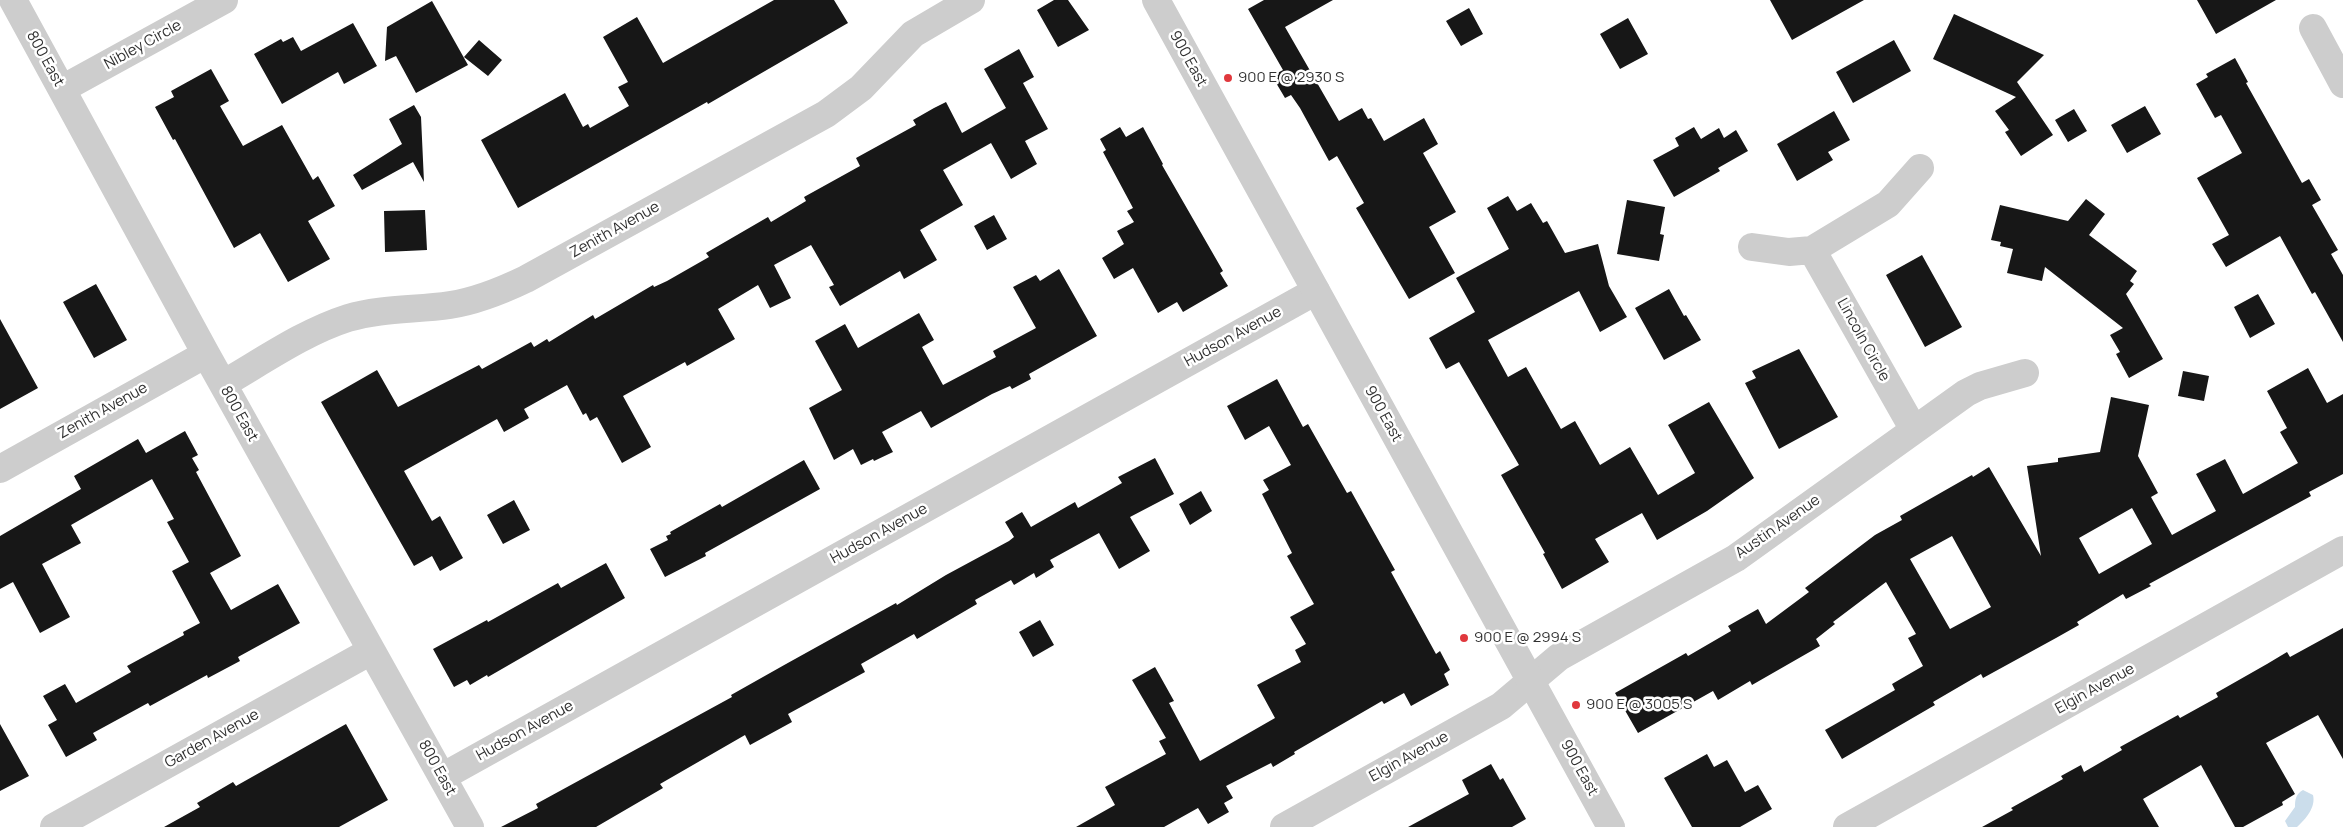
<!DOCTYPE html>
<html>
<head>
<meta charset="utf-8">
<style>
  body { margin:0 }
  canvas { display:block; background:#fff }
</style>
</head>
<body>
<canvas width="2343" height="827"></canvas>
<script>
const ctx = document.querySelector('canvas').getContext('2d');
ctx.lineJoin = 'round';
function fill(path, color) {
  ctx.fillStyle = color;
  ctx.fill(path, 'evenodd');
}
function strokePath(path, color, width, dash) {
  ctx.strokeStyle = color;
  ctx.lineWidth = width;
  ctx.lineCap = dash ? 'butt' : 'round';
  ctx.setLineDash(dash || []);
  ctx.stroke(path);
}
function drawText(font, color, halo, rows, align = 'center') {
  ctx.font = font + ' Manrope,sans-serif';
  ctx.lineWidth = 5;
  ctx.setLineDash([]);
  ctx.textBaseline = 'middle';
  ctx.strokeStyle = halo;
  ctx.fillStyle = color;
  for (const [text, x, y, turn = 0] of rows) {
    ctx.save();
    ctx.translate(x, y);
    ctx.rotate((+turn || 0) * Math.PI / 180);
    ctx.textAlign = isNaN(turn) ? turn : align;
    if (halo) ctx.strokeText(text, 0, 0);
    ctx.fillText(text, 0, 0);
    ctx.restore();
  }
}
fill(new Path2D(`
  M2303 790 2313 795C2316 807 2306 819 2297 827H2288L2285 821 2295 807C2295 799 2296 794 2303 790Z`), '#cbddeb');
fill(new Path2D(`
  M774 0H834L848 23 708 104 707 102 518 208 481 140 565 93 583 127 588 124 590 128 629 106 618 87 628 82 603 37 637 17 663 63Z
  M1054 0H1068L1089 30 1058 47 1037 10Z
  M1264 0H1333L1285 27 1339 121 1362 108 1368 119 1371 118 1384 141 1424 118 1438 144 1423 153 1456 212 1429 227 1455 273 1409 299 1356 208 1364 203 1337 156 1329 161 1300 108 1291 95 1285 98 1272 76 1283 70 1248 9Z
  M1770 0H1864L1792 40Z
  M2197 0H2276L2216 34Z
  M432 1 468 65 416 93 396 56 385 61 387 27Z
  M1469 8 1483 34 1461 46 1446 21Z
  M1954 14 2044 55 2017 82 2053 135 2021 156 2005 132 2009 130 1995 111 2016 97 1933 59Z
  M1628 18 1648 54 1620 69 1600 34Z
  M353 23 377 66 344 84 338 72 282 104 254 54 281 39 283 42 293 37 301 51Z
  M479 40 502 60 488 76 464 57Z
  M1894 40 1911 71 1853 103 1836 72Z
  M1019 49 1034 77 1023 83 1048 129 1025 141 1037 164 1011 179 991 143 943 170 963 205 920 230 937 260 904 279 900 271 840 306 829 287 834 285 811 245 774 265 791 298 770 308 758 285 718 309 735 339 687 366 685 362 623 396 651 447 622 463 597 417 590 421 586 413 583 415 567 385 524 409 529 418 504 432 497 419 404 471 432 521 440 516 463 558 440 571 432 556 414 566 321 402 377 370 398 407 479 365 482 369 531 342 534 347 547 339 549 342 593 315 595 319 653 285 654 287 667 281 709 257 706 253 768 217 771 222 806 201 804 197 860 166 856 158 916 125 913 120 934 108 946 102 962 133 1006 108 984 69Z
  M2235 58 2248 82 2246 83 2302 183 2309 179 2321 200 2312 205 2338 250 2331 254 2343 275V342L2315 292 2312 294 2280 236 2226 267 2212 244 2229 235 2197 178 2242 153 2221 115 2215 118 2196 84 2208 77 2206 74Z
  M211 69 229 101 220 106 243 146 282 125 313 180 318 176 335 206 308 221 330 259 288 282 260 233 234 248 175 139 173 140 155 107 174 97 171 91Z
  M414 105 421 117 424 182 413 162 362 190 353 175 402 144 389 119Z
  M2145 106 2161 134 2127 153 2111 125Z
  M2074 109 2087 131 2068 142 2055 120Z
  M1834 111 1850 140 1828 152 1833 160 1797 181 1777 144Z
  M1120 127 1126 137 1143 127 1163 164 1162 165 1223 271 1220 273 1228 286 1183 312 1177 302 1158 313 1133 268 1114 279 1102 258 1124 244 1117 231 1134 222 1127 211 1133 208 1103 152 1106 150 1100 139Z
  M1694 127 1701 139 1719 128 1724 138 1736 130 1748 151 1718 168 1720 171 1674 197 1653 160 1679 146 1675 138Z
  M1508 196 1517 211 1531 203 1543 223 1547 221 1565 253 1598 244 1609 286 1627 317 1600 332 1579 291 1488 340 1508 377 1526 367 1561 429 1575 421 1600 465 1630 447 1658 495 1695 473 1668 425 1709 402 1754 478 1707 511 1657 540 1642 513 1595 539 1609 562 1562 589 1543 554 1545 553 1501 475 1519 465 1459 362 1446 369 1429 338 1475 312 1456 278 1509 249 1487 208Z
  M2086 199 2105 214 2089 235 2137 271 2130 281 2134 284 2126 294 2163 359 2129 378 2116 354 2120 352 2110 335 2123 328 2045 267 2042 281 2007 273 2013 249 2000 246 2001 242 1991 240 2000 205 2068 221Z
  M1627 200 1665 207 1660 234 1664 235 1659 261 1617 254Z
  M425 210 427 250 385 252 384 211Z
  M994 215 1007 239 987 250 974 226Z
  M1922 255 1962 327 1925 347 1886 275Z
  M1059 269 1097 336 1029 374 1031 379 1012 389 1010 386 992 394 931 428 921 411 882 432 893 452 874 461 873 459 861 465 853 449 834 460 809 408 842 390 815 341 845 324 858 348 919 313 934 340 922 347 943 385 996 357 993 351 1036 328 1013 287 1036 275 1040 281Z
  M96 284 127 340 94 358 63 302Z
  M1669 289 1684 316 1686 315 1701 340 1664 360 1635 308Z
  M2258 294 2275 324 2250 338 2234 307Z
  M0 319 38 388 0 409Z
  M1799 349 1838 417 1779 449 1745 383 1756 378 1752 371Z
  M2308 368 2327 403 2343 394V474L2309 492 2311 496 2149 584 2151 586 2126 599 2123 594 2077 622 2079 625 2056 638 1983 678 1981 674 1933 702 1935 705 1842 759 1825 730 1895 690 1892 684 1923 666 1908 638 1916 634 1886 582 1833 622 1835 624 1816 639 1820 646 1752 685 1750 681 1718 700 1713 691 1638 733 1615 693 1686 653 1688 656 1731 631 1728 626 1758 609 1766 624 1809 592 1805 588 1875 535 1902 520 1900 516 1972 475 1973 477 1989 467 2041 556 2027 466 2058 462V458L2100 452 2111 397 2149 405 2138 456 2158 493 2151 497 2172 535 2216 511 2196 474 2225 459 2243 494 2298 463 2280 432 2287 428 2267 391ZM2132 508 2152 544 2099 574 2079 538ZM1952 536 1991 607 1950 629 1910 559Z
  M2183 371 2209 376 2204 401 2178 396Z
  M1277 379 1303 427 1308 424 1347 493 1351 491 1395 570 1391 572 1436 654 1440 651 1450 670 1444 674 1449 685 1411 706 1404 693 1384 704 1382 701 1294 752 1295 754 1273 767 1271 763 1226 786 1233 798 1224 803 1229 812 1208 824 1198 808 1164 827H1076L1115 805 1105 787 1166 754 1159 741 1166 738 1132 680 1155 667 1174 701 1169 703 1200 761 1275 718 1257 685 1301 662 1295 650 1306 644 1290 617 1314 604 1287 556 1292 553 1262 494 1269 490 1263 480 1291 465 1269 426 1245 440 1227 406Z
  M185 431 198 455 192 458 199 470 196 472 241 556 210 573 231 610 278 584 300 623 238 657 240 661 208 678 207 675 150 706 148 703 93 733 97 740 66 757 48 725 57 720 43 696 65 684 76 703 131 672 127 666 184 635 183 632 200 623 172 571 189 562 167 522 174 519 152 479 71 525 81 543 42 564 70 617 40 633 13 582 0 589V536L81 489 74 476 138 439 146 453Z
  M1155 458 1174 494 1130 517 1150 551 1119 569 1099 533 1050 560 1054 567 1036 578 1034 573 1014 585 1011 580 975 600 977 604 917 639 914 634 861 664 865 672 788 714 792 722 750 745 745 735 660 784 663 788 596 827H501L538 808 536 804 732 697 731 695 786 664 896 603 897 605 946 575 1009 541 1014 537 1005 522 1022 512 1031 527 1075 502 1078 508 1122 483 1118 477Z
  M804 460 820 489 705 553 706 556 665 577 650 549 668 540 666 536 671 534 670 532 720 504 722 507Z
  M1201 491 1212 511 1190 525 1179 504Z
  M514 500 530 530 503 544 487 515Z
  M606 563 625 598 488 677 487 675 470 685 467 680 454 687 433 649 487 620 488 622 558 583 561 588Z
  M1040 620 1054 645 1033 657 1019 632Z
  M2343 628V759L2318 715 2266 743 2295 794 2282 802 2283 805 2243 827H2235L2201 765 2143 799 2159 827H1982L2013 810 2011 808 2063 779 2061 776 2081 765 2084 772 2122 750 2120 747 2178 715 2180 718 2218 697 2216 693 2267 664 2287 652 2290 657Z
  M0 724 29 776 0 791Z
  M346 724 388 800 339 827H164L200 807 197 803 233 782 236 786Z
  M1707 754 1714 767 1727 760 1745 792 1758 785 1772 809 1740 827H1692L1664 778Z
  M1491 764 1500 780 1503 778 1526 819 1512 827H1408L1469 794 1462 780Z`), '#171717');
strokePath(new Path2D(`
  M13 0 206 354 470 827
  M2313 28 2343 84
  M62 89 224 0
  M1752 247 1789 252 1812 250 1888 204 1920 168
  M1812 250 1914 430
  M223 384C263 361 304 332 348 318 381 308 416 310 450 305 477 301 501 291 526 279L826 114 861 88 913 34 971 0
  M0 469 206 354
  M442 777 1316 291
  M54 827 371 651
  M1284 827 1501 706 1559 657 1736 558 1966 393 1980 386 2025 373
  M1847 827 2343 550`), '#cdcdcd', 28);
strokePath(new Path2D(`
  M1156 0 1611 827`), '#cdcdcd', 28);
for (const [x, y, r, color] of [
  [1228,78,5,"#e0383d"],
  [1464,638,5,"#e0383d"],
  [1576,705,5,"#e0383d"]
]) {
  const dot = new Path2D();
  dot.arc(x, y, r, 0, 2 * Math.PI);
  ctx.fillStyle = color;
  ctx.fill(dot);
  strokePath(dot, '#fff', 2);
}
drawText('15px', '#303030', '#fff', [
  ["Nibley Circle",143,45,-29],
  ["800 East",45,59,61],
  ["900 East",1188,59,61],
  ["Zenith Avenue",615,230,-29],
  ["Hudson Avenue",1233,337,-29],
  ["Lincoln Circle",1863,340,61],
  ["Zenith Avenue",103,411,-29],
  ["800 East",239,414,61],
  ["900 East",1383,414,61],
  ["Austin Avenue",1778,527,-35],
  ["Hudson Avenue",879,534,-29],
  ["Elgin Avenue",2095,689,-29],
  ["Hudson Avenue",525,731,-29],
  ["Garden Avenue",212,739,-29],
  ["Elgin Avenue",1409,757,-29],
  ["800 East",437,768,61],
  ["900 East",1579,768,61]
]);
drawText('15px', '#303030', '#fff', [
  ["900 E @ 2930 S",1238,78],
  ["900 E @ 2994 S",1474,638],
  ["900 E @ 3005 S",1586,705]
], 'left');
</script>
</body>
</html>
